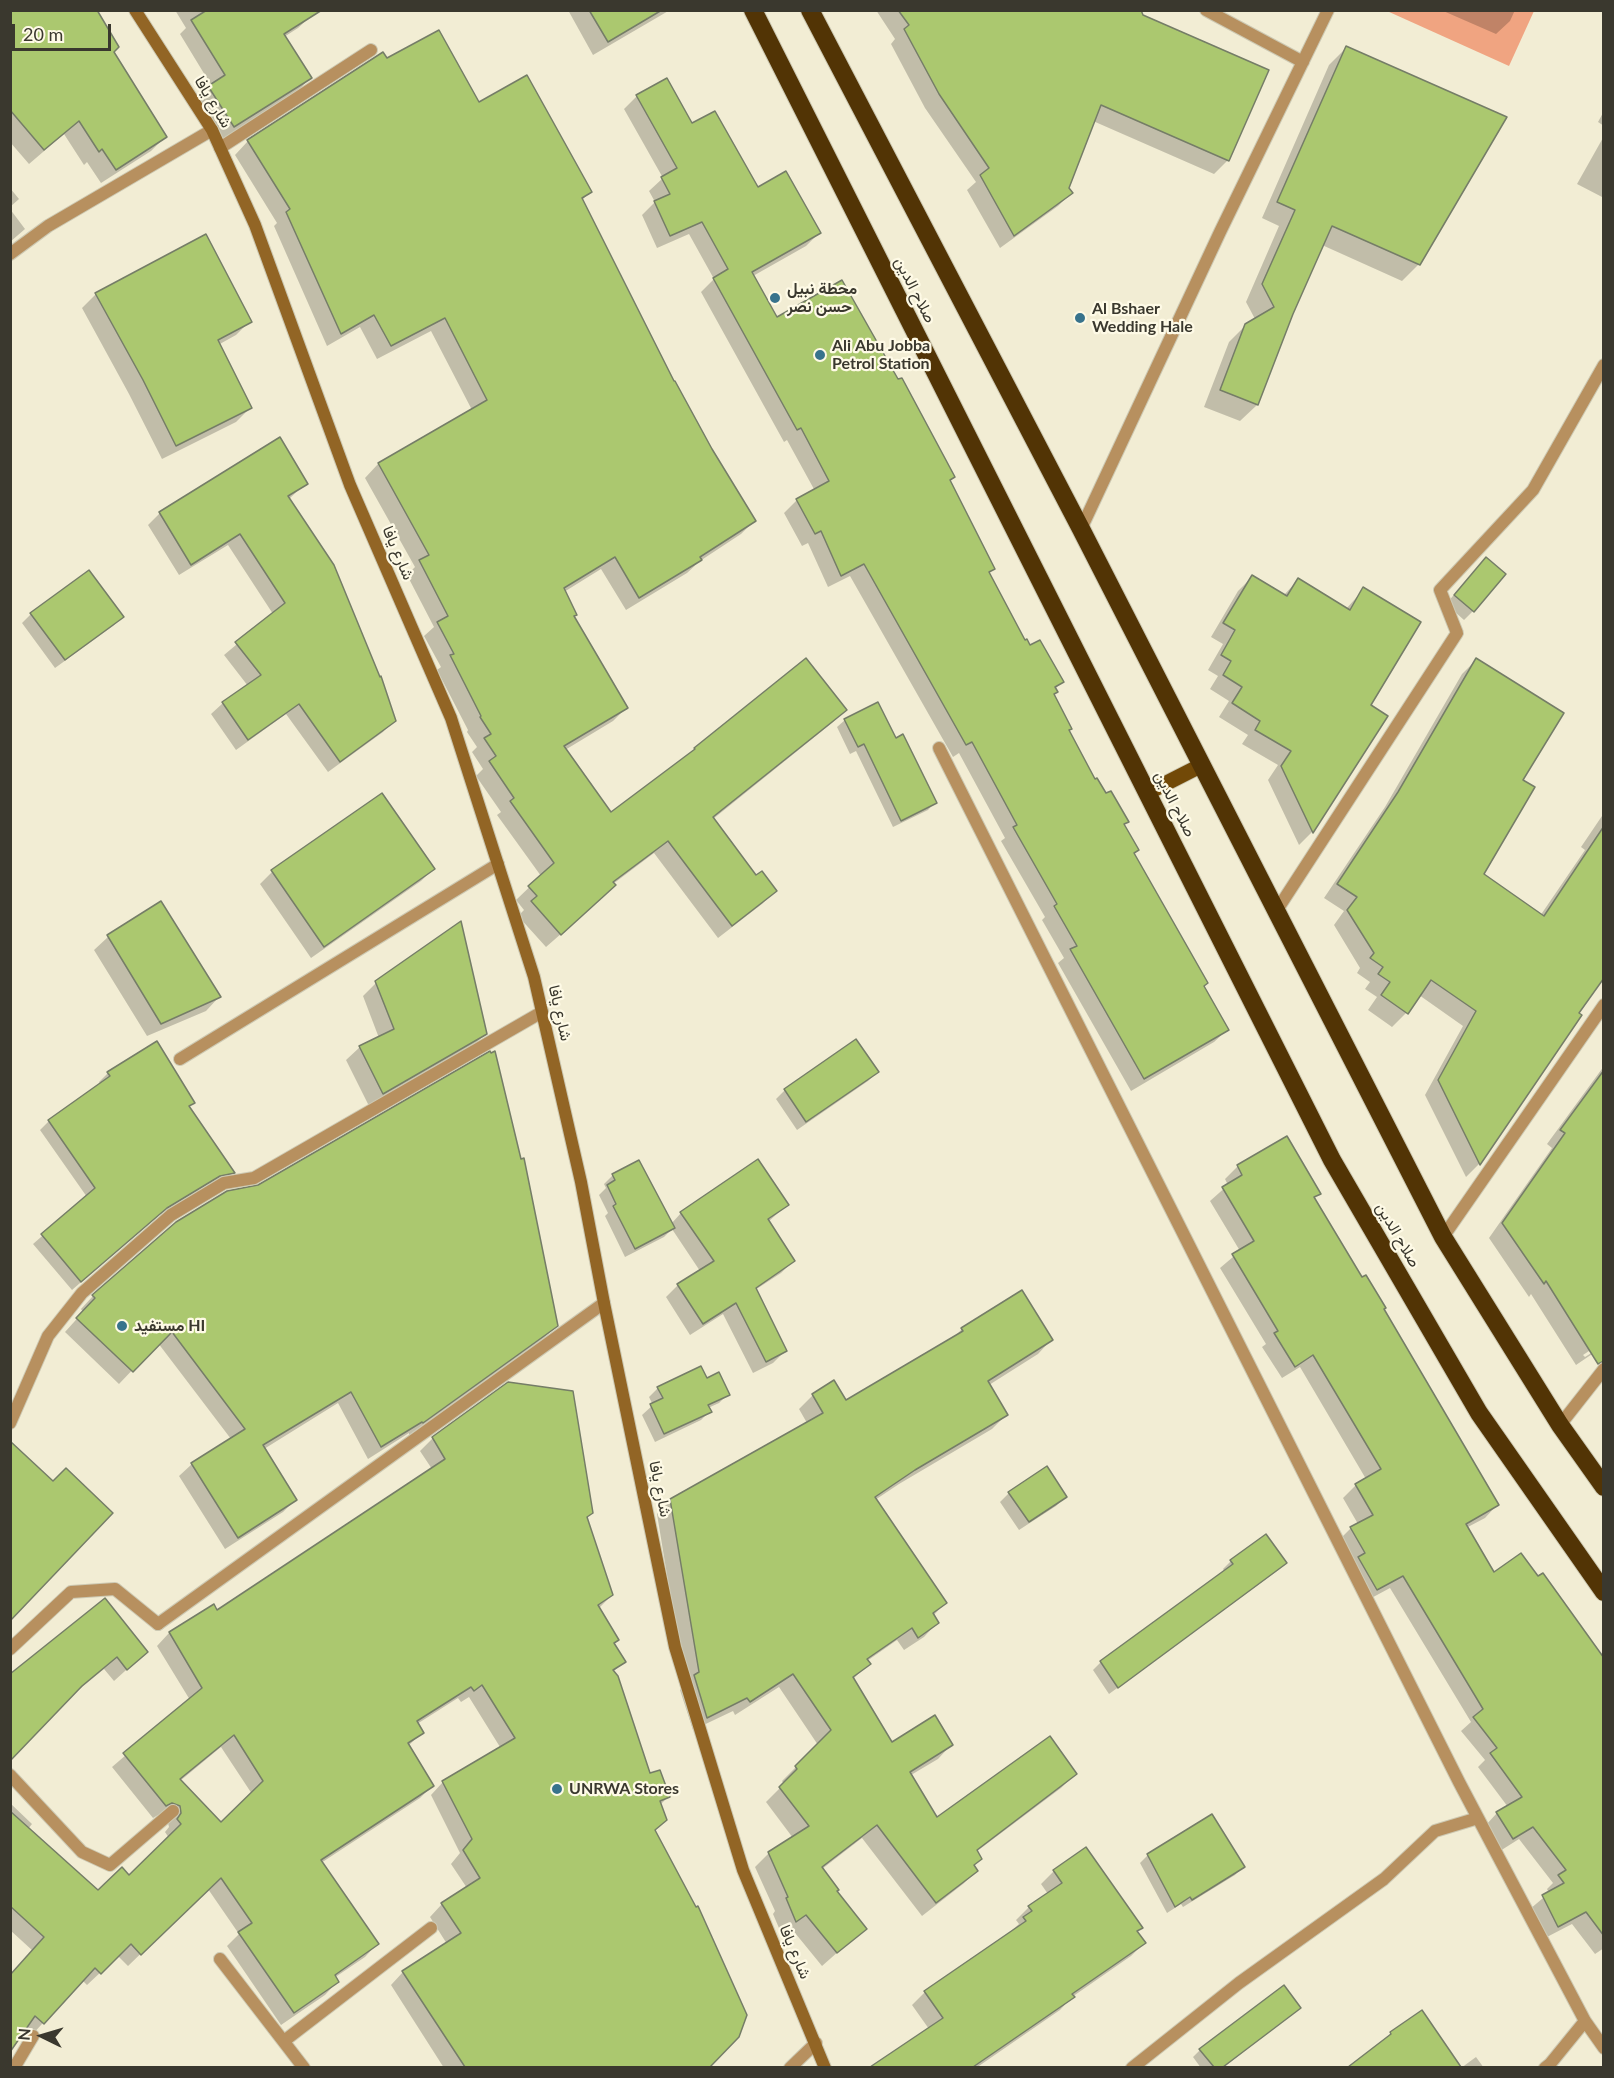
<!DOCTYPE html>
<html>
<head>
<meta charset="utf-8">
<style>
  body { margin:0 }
  #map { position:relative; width:1614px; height:2078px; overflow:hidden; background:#f2edd4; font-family:Lato,sans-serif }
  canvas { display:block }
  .frame { position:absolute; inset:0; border:12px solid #3a382e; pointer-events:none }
  .north { position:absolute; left:12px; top:2006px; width:60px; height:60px; -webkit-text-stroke:4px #fefae6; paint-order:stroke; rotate:275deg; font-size:16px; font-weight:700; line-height:24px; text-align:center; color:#3a382e }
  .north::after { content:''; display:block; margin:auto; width:21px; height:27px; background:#3a382e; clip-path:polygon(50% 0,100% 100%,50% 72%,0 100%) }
  .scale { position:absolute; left:12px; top:24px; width:99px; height:27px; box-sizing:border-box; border:3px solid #3a382e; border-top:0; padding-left:8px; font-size:18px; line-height:21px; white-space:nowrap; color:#3a382e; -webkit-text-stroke:4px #fefae6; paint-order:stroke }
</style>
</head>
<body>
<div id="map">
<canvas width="1614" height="2078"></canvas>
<div class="frame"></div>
<div class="north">N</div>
<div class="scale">20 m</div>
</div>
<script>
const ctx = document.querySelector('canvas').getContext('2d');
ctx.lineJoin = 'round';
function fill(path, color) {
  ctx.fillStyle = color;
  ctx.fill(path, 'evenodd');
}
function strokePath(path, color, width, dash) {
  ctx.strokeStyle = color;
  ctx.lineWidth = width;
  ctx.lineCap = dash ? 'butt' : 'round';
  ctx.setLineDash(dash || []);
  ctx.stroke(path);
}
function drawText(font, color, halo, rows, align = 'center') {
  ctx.font = font + ' Lato,Vazirmatn,sans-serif';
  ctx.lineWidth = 4.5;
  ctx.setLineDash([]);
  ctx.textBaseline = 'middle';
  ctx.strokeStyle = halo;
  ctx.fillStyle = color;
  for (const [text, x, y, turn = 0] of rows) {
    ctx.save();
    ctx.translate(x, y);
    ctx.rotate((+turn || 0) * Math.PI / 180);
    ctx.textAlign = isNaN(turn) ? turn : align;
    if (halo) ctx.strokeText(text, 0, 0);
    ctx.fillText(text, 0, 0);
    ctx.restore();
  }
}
fill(new Path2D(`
  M1387 11H1534L1509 66Z`), '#f0a481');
fill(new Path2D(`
  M10 10 112 53 165 137 151 151 101 183 87 162 84 165 64 134 29 164 10 142Z
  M175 10H307L311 16 298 28 284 37 310 78 298 91 222 139 196 99 211 85 180 34 186 28Z
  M568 10H670L593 55Z
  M876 10H1139L1228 160 1214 174 1093 121 1068 188 1071 193 1058 206 1000 248 967 190 976 182 925 108 891 44 895 39Z
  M1441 10H1515L1510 21 1496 34Z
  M1346 48 1419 264 1402 281 1322 245 1292 314 1257 405 1240 421 1204 407 1229 342 1246 325 1255 319 1246 302 1279 226 1262 218 1329 65Z
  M387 60 478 105 590 192 581 201 673 384 754 521 741 534 700 561 687 573 626 610 601 569 564 592 573 617 626 708 613 721 565 750 611 814 687 757 695 749 845 710 832 723 713 819 755 877 775 891 762 904 718 938 654 853 613 884 601 899 546 947 518 916 524 910 516 900 541 876 497 815 501 812 476 776 483 769 472 752 477 747 467 732 468 730 437 670 441 667 424 636 434 627 407 575 415 567 365 478 378 464 472 410 431 331 377 359 360 327 327 346 274 226 277 223 235 155 248 141Z
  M637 96 692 126 757 189 819 233 806 246 753 276 777 319 953 477 949 481 993 569 988 574 1024 642 1062 682 1054 690 1052 695 1068 731 1095 781 1127 822 1123 825 1137 850 1133 854 1227 1030 1214 1042 1131 1091 1058 963 1064 958 1042 920 1045 917 1001 841 1005 838 959 753 953 757 850 576 828 587 808 543 802 546 784 513 797 500 815 491 787 440 784 442 701 292 714 279 689 234 657 248 642 215 655 202 649 191 663 178 624 109Z
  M1604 111V126L1598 122Z
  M1604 136V198L1577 184Z
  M10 188 19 199 10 207Z
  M10 209 25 229 10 242Z
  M96 294 250 321 236 335 218 345 250 408 236 422 162 459 129 394 82 308Z
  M280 439 306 483 289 499 394 720 383 732 328 772 286 714 236 750 211 714 223 703 248 686 224 655 273 614 228 545 179 575 148 525 160 513Z
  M1477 568 1473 611 1464 620 1446 604Z
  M1252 577 1283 596 1298 580 1346 609 1364 589 1369 706 1386 716 1312 832 1299 845 1268 780 1278 765 1242 744 1248 735 1219 717 1229 701 1210 689 1218 676 1208 670 1223 644 1211 637 1238 591Z
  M31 614 122 617 113 626 55 668 22 623Z
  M1476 660 1521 780 1482 875 1540 916 1585 850 1581 847 1604 813V975L1577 1014 1579 1015 1479 1164 1466 1177 1425 1095 1463 1026 1419 995 1406 1013 1392 1027 1368 1010 1377 997 1365 989 1370 982 1357 973 1360 968 1334 925 1344 911 1324 898 1385 807 1462 674Z
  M845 720 895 740 935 802 928 810 893 827 856 751 850 754 837 727Z
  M382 795 433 869 421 881 311 958 260 884 272 872Z
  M161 903 219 997 206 1011 147 1036 94 950 108 937Z
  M376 983 485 1034 472 1047 369 1106 346 1060 360 1047 379 1038 363 996Z
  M856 1041 877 1072 868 1081 797 1130 776 1099 785 1090Z
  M1604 1066V1341L1583 1355 1585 1357 1604 1345V1346L1576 1365 1531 1294 1529 1297 1489 1238 1552 1148 1547 1144Z
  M108 1073 193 1102 188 1107 233 1173 225 1181 209 1184 156 1217 72 1290 33 1244 87 1197 40 1130 49 1121 100 1084 99 1082Z
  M1238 1166 1319 1193 1313 1199 1361 1279 1382 1310 1497 1505 1485 1518 1466 1528 1493 1574 1604 1661V1948L1595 1954 1572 1924 1545 1938 1530 1909 1549 1893 1547 1889 1553 1883 1519 1839 1500 1851 1485 1826 1497 1813 1508 1807 1478 1767 1485 1760 1461 1731 1471 1722 1390 1588 1364 1602 1338 1541 1351 1528 1358 1524 1343 1498 1356 1485 1366 1479 1300 1367 1282 1378 1262 1347 1266 1344 1220 1268 1240 1251 1210 1201 1228 1185 1225 1179Z
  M613 1175 671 1224 681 1213 787 1205 768 1222 793 1261 781 1273 755 1290 785 1351 773 1363 753 1373 723 1314 690 1335 666 1297 678 1285 700 1271 672 1229 664 1237 625 1257 605 1216 608 1213 599 1195 606 1188 604 1184Z
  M177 1223 557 1325 544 1338 409 1435V1433L368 1459 338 1403 264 1449 295 1500 283 1512 225 1549 179 1476 192 1464 231 1439 158 1343 119 1384 65 1332 83 1312 81 1309 93 1296Z
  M962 1329 1051 1340 1038 1354 989 1385 1006 1415 992 1429 899 1484 875 1500 945 1603 933 1616 937 1623 924 1637 904 1650 897 1640 867 1661 869 1664 853 1679 892 1744 951 1745 938 1759 911 1775 937 1819 1075 1774 1061 1788 976 1852 973 1866 977 1871 963 1884 922 1916 862 1838 822 1869 835 1891 865 1928 822 1966 791 1928 782 1935 773 1914 775 1911 755 1867 769 1853 793 1838 766 1802 784 1784 782 1781 818 1745 779 1687 735 1715 733 1711 693 1730 680 1690 685 1685 657 1514 671 1500 807 1423 799 1409 813 1395 846 1402 953 1338Z
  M706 1380 728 1394 719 1403 708 1408 710 1411 701 1420 655 1442 642 1415 653 1405 649 1397 658 1388Z
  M508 1384 586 1517 612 1595 599 1608 613 1644 624 1662 613 1672 649 1774 668 1797 660 1805 654 1830 738 2036 708 2068H444L391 1985 403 1972 447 1944 430 1917 442 1904 467 1888 451 1864 460 1853 431 1795 443 1782 500 1747 469 1697 461 1702 458 1698 417 1724 422 1733 408 1746 432 1786 420 1798 321 1863 377 1944 365 1957 334 1978 337 1982 325 1995 281 2025 227 1946 239 1934 208 1889 128 1966 118 1956 87 1985 82 1980 31 2036 24 2030 33 1951 10 1930V1803L32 1824 28 1829 98 1892 129 1877 169 1838 165 1832 169 1827 167 1819 158 1815 153 1818 112 1767 190 1700 157 1646 169 1633 213 1607 217 1613 432 1469 420 1451 433 1438ZM221 1747 252 1794 221 1824 180 1781Z
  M1009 1493 1065 1497 1056 1506 1019 1530 1000 1502Z
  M1231 1561 1285 1563 1277 1571 1109 1694 1093 1670 1101 1662 1225 1572 1223 1569Z
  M104 1600 146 1652 114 1681 104 1669 70 1697Z
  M1148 1855 1243 1867 1235 1875 1183 1907 1181 1904 1167 1913 1140 1863Z
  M1054 1871 1141 1927 1136 1932 1144 1943 1131 1956 1072 1997 1060 2010 976 2068H882L901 2048 929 2029 912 2005 925 1992 1011 1931 1019 1924 1016 1920 1029 1907 1048 1894 1041 1884Z
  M1299 2008 1223 2068H1201L1193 2057 1200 2050Z
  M1422 2012 1459 2068H1350L1381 2044 1391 2033Z
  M1476 2057 1484 2068H1461Z`), '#0003');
const building = new Path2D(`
  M10 10H97L119 47 114 52 167 137 116 170 102 149 99 152 79 121 44 150 10 110Z
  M207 10H322L284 34 312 78 234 127 208 86 225 75 191 20Z
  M589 10H662L608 42Z
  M898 10H1141L1143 15 1269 70 1229 161 1101 105 1069 188 1073 193 1014 236 980 175 989 168 939 94 904 29 909 25Z
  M439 30 479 102 527 75 592 192 582 198 674 381H675L712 449 756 521 700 557 702 560 639 598 615 557 564 588 577 615 574 616 628 708 564 746 611 812 695 749 694 748 806 658 847 710 713 817 756 875 762 871 777 891 732 926 668 841 613 882 616 885 561 935 531 901 537 896 528 886 554 863 510 801 514 798 489 761 496 756 484 738 491 734 480 717 481 716 450 655 454 654 437 622 448 616 419 560 429 555 378 463 487 400 445 318 391 346 374 315 341 334 286 212 290 209 247 140 383 52 387 58Z
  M1346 46 1507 117 1420 265 1332 226 1293 314 1258 405 1220 390 1245 324 1274 307 1262 284 1295 210 1277 202Z
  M667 78 692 123 715 111 758 187 786 171 821 233 752 272 777 317 842 280 898 379 902 378 955 477 950 480 995 569 989 572 1025 640 1027 639 1030 645 1040 640 1064 682 1055 687 1058 692 1054 694 1072 729 1069 730 1095 779 1097 778 1106 793 1111 791 1129 822 1124 824 1139 850 1134 853 1208 983 1204 986 1229 1030 1144 1079 1070 949 1077 946 1054 906 1057 904 1013 827 1017 825 972 742 966 745 864 564 841 576 821 531 815 534 796 499 829 481 801 428 797 430 713 278 728 269 702 222 670 236 654 201 670 194 661 177 677 168 636 95Z
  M206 234 252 322 218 340 252 408 176 446 143 380 95 293Z
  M280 437 308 484 288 496 334 565 380 677 381 676 396 721 340 762 299 704 248 740 222 702 261 675 235 642 285 603 240 534 191 565 159 512Z
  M1486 557 1506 574 1474 612 1454 595Z
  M89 570 124 617 65 660 30 613Z
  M1252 575 1287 596 1298 578 1350 610 1363 587 1421 622 1371 705 1388 716 1313 833 1281 766 1291 751 1255 730 1260 721 1232 703 1242 687 1223 675 1231 661 1221 655 1235 630 1223 623Z
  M1476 658 1564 713 1523 780 1535 787 1484 874 1544 916 1604 826V978L1579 1013 1582 1015 1480 1165 1438 1080 1476 1011 1431 980 1408 1014 1381 995 1390 982 1378 974 1383 967 1370 958 1374 953 1347 910 1357 897 1337 884 1398 792Z
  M878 702 896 738 903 734 937 803 901 821 864 744 858 747 844 719Z
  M382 793 435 869 324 947 271 870Z
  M161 901 221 997 161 1024 107 935Z
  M461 921 487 1034 383 1094 359 1046 394 1029 375 981Z
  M856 1039 879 1072 806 1122 784 1089Z
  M157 1041 195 1103 189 1106 235 1173 220 1176 167 1208 81 1282 41 1234 95 1188 48 1120 110 1076 107 1072Z
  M490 1051 491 1053 495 1051 521 1159 524 1158 558 1326 423 1423 422 1422 381 1447 351 1392 263 1445 297 1500 238 1538 191 1463 245 1429 172 1332 133 1372 76 1318 95 1298 92 1295 176 1222 227 1191 258 1185Z
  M1604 1070V1361L1598 1364 1546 1281 1544 1284 1502 1223 1565 1133 1560 1130Z
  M1287 1136 1321 1194 1314 1197 1362 1277 1366 1275 1386 1308 1384 1309 1499 1505 1466 1524 1494 1572 1521 1553 1538 1576 1543 1573 1604 1658V1936L1586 1912 1558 1927 1542 1895 1564 1883 1558 1875 1566 1870 1533 1827 1513 1839 1496 1812 1522 1797 1490 1753 1497 1748 1473 1717 1483 1709 1403 1576 1377 1590 1358 1557 1365 1553 1350 1527 1373 1515 1355 1484 1381 1469 1313 1355 1295 1367 1274 1333 1278 1331 1232 1254 1254 1241 1222 1187 1242 1175 1237 1165Z
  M758 1159 789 1205 768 1219 795 1261 756 1288 787 1351 766 1362 736 1303 703 1324 677 1284 714 1261 680 1212Z
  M639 1160 675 1228 635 1249 613 1206 616 1204 607 1185 615 1180 612 1174Z
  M1022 1290 1053 1340 988 1381 1008 1415 915 1470 875 1497 947 1603 933 1613 939 1623 918 1638 912 1628 867 1659 871 1664 853 1677 892 1742 935 1715 953 1745 910 1772 937 1817 1050 1736 1077 1774 977 1850 982 1859 974 1865 978 1871 936 1903 877 1825 822 1867 839 1890 837 1891 867 1929 837 1953 806 1915 796 1922 786 1898 788 1897 768 1852 809 1826 779 1787 797 1769 795 1766 831 1730 793 1674 750 1702 747 1698 707 1718 694 1675 699 1672 670 1499 823 1413 812 1394 834 1380 846 1400 963 1331 961 1328Z
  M701 1366 707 1378 719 1372 730 1395 708 1405 712 1412 664 1434 650 1404 663 1398 657 1387Z
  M508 1382 573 1391 593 1513 587 1517 613 1595 598 1605 619 1640 614 1643 626 1662 613 1670 618 1676 650 1773 660 1770 670 1797 660 1801 667 1820 655 1830 696 1907 698 1906 747 2015 739 2037 710 2067H465L402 1971 461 1933 441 1903 480 1878 463 1850 472 1839 442 1781 515 1738 482 1685 474 1691 471 1687 417 1721 424 1733 408 1743 434 1786 321 1860 379 1944 335 1975 339 1982 294 2013 238 1932 252 1923 221 1878 141 1955 131 1944 101 1974 95 1968 44 2024 35 2016 10 2052V1975L44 1937 10 1906V1811L98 1890 122 1867 129 1875 181 1824 177 1819 181 1813 180 1806 172 1803 166 1806 123 1753 202 1688 169 1632 214 1604 217 1610 445 1459 432 1437ZM234 1735 263 1781 221 1822 180 1779Z
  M10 1441 53 1481 66 1468 113 1513 10 1621Z
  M1047 1466 1067 1497 1029 1522 1008 1492Z
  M1266 1534 1287 1563 1118 1688 1100 1661 1233 1564 1230 1560Z
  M105 1598 148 1652 127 1670 117 1657 82 1686 10 1761V1674Z
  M1212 1814 1245 1867 1192 1900 1190 1897 1175 1907 1147 1854Z
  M1086 1847 1143 1928 1137 1931 1146 1943 1072 1994 1075 1997 973 2067H870L943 2018 924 1991 1026 1921 1023 1917 1032 1911 1028 1906 1062 1883 1053 1870Z
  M1284 1985 1301 2008 1223 2067H1214L1199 2049Z
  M1422 2010 1461 2067H1348L1391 2034 1390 2032Z`);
fill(building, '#abc86f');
strokePath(building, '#757d67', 1.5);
const lane = new Path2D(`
  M220 148 371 50
  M180 1059 498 864
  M158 1624 604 1303
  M10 1775 82 1852 110 1865 173 1811
  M284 2041 431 1928
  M14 2068 33 2036
  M790 2068 816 2043`);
const street = new Path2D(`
  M1206 10 1303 62
  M10 254 48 226 212 130
  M1081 529 1220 232 1328 10
  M939 748 1459 1782 1585 2021 1604 2048
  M1277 910 1457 633 1440 590 1533 490 1604 365
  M1443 1237 1604 1005
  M10 1423 48 1336 82 1293 171 1215 224 1183 254 1178 542 1012
  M1560 1425 1604 1369
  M10 1649 71 1592 115 1589 158 1624
  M220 1959 304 2068
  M1132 2068 1239 1983 1384 1879 1435 1831 1478 1818
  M1545 2068 1550 2064 1585 2021`);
const secondary = new Path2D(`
  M135 10 212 130 255 225 350 485 451 718 534 977 581 1182 604 1303 675 1647 743 1870 825 2068`);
const primary = new Path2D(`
  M1147 793 1202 765`);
const highway = new Path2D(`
  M753 10 1332 1160 1479 1413 1604 1592
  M810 10 1081 529 1443 1237 1560 1425 1604 1487`);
strokePath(lane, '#cdc9b3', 14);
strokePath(street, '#cdc9b3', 14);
strokePath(secondary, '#cdc9b3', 14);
strokePath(primary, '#cdc9b3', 17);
strokePath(highway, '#cdc9b3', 20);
strokePath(lane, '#b7905f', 12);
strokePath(street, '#b7905f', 12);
strokePath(secondary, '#926525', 12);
strokePath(primary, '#724907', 15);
strokePath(highway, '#523405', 18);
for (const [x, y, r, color] of [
  [775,298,6,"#38738c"],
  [1080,318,6,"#38738c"],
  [820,355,6,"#38738c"],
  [122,1326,6,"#38738c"],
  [557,1789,6,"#38738c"]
]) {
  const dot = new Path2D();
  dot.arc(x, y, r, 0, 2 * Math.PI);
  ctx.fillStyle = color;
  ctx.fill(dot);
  strokePath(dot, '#fefae6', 2);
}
drawText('16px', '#3a382e', '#fefae6', [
  ["شارع يافا",213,102,59],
  ["صلاح الدين",915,290,63],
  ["شارع يافا",398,553,67],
  ["صلاح الدين",1175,804,63],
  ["شارع يافا",560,1013,77],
  ["صلاح الدين",1398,1235,60],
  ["شارع يافا",660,1489,78],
  ["شارع يافا",795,1952,67]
]);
drawText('bold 16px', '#3a382e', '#fefae6', [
  ["محطة نبيل",787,289],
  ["حسن نصر",787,307],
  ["Al Bshaer",1092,309],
  ["Wedding Hale",1092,327],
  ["Ali Abu Jobba",832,346],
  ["Petrol Station",832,364],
  ["مستفيد HI",134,1326],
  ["UNRWA Stores",569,1789]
], 'left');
</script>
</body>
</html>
